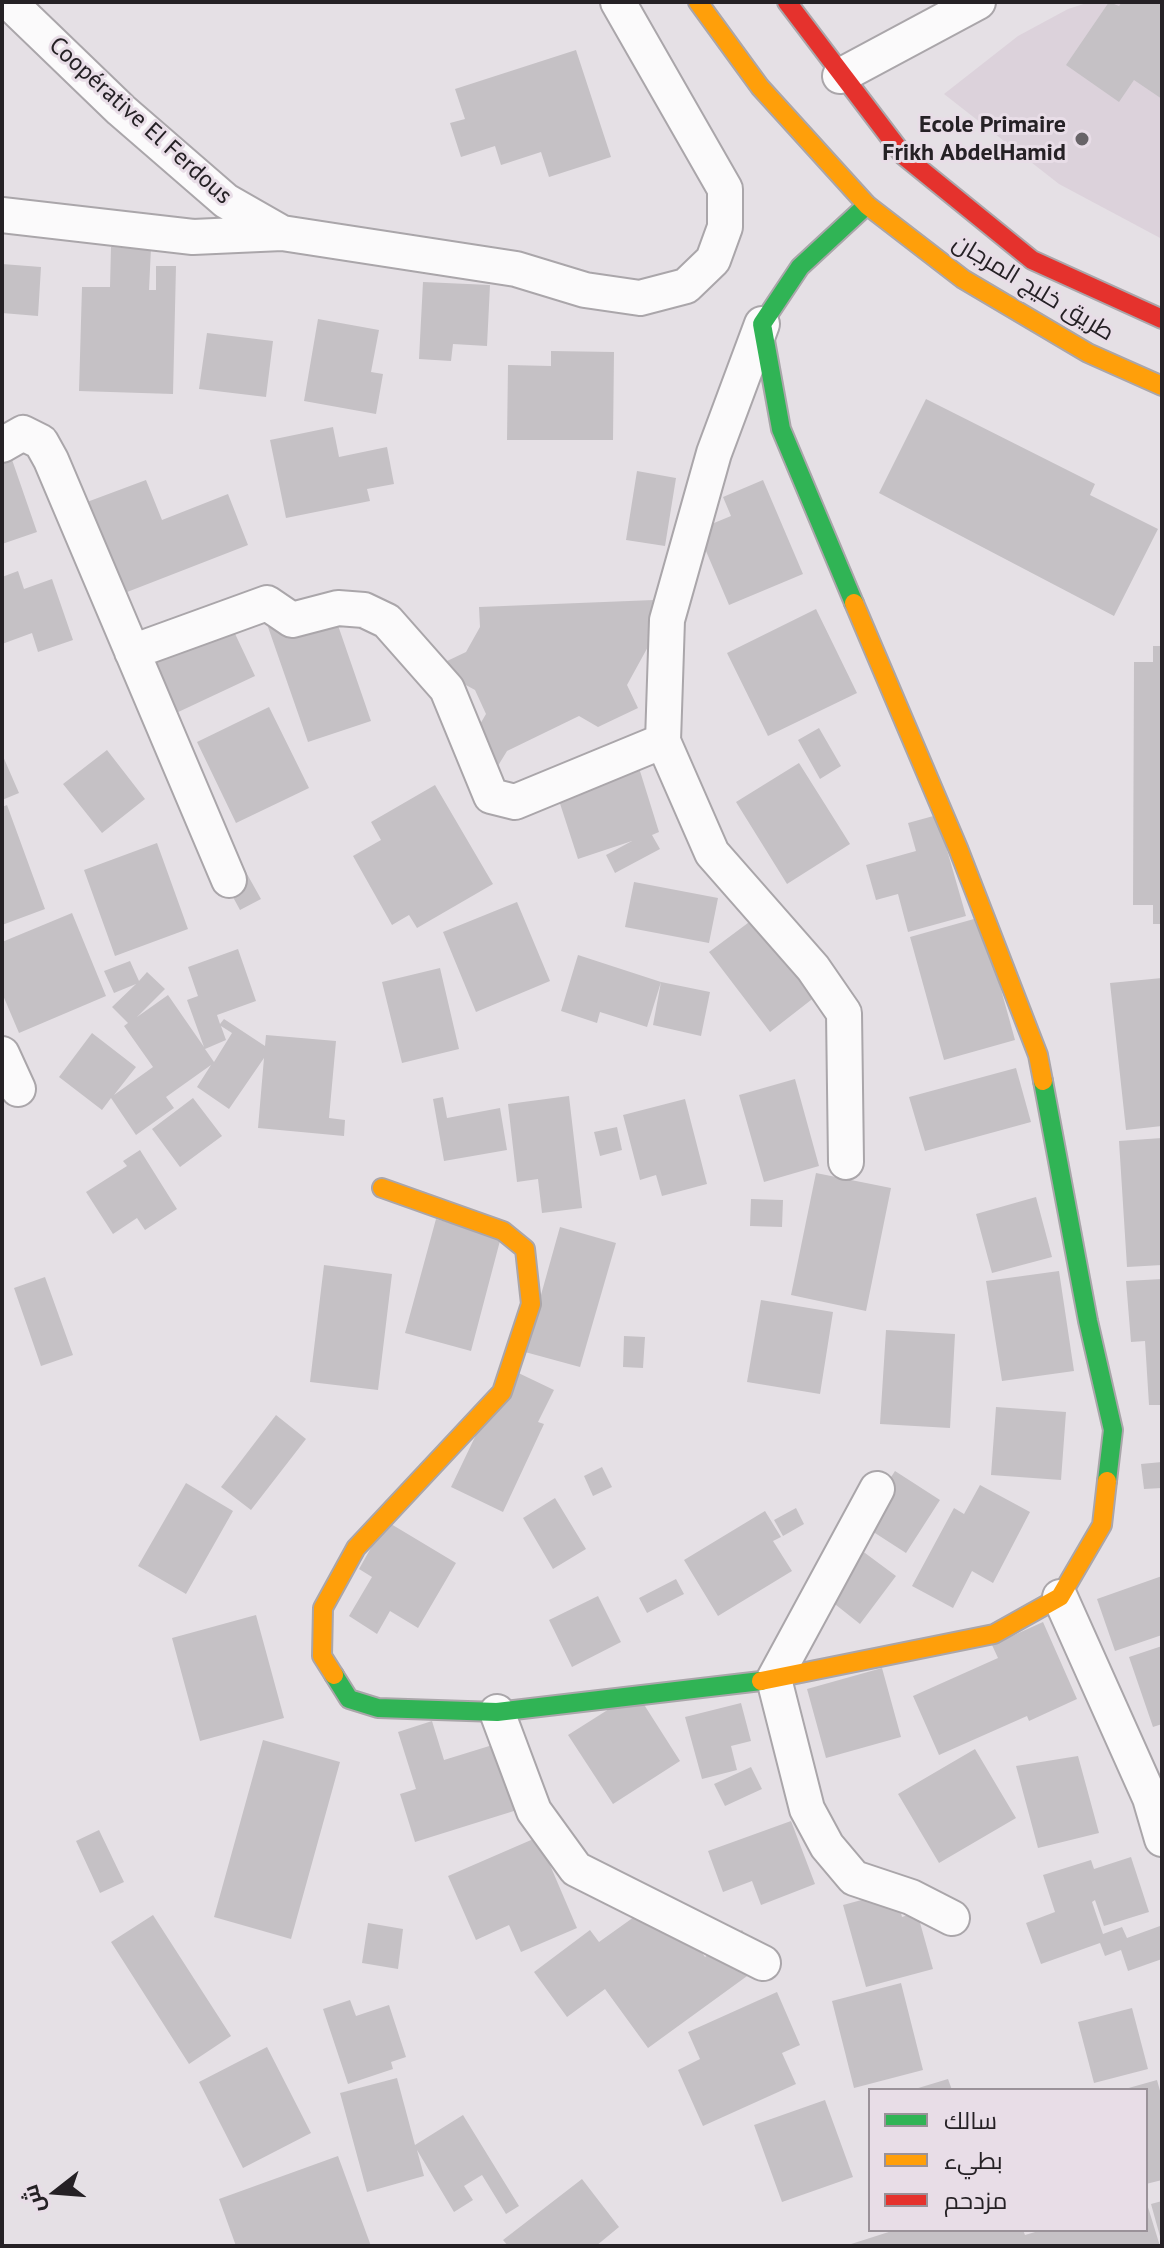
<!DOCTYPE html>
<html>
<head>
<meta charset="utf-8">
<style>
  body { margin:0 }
  #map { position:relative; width:1164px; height:2248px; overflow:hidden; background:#e5e0e5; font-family:"PT Sans",Cairo,sans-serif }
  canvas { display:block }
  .frame { position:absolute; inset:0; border:4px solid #252125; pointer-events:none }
  .legend { position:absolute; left:868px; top:2088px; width:280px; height:144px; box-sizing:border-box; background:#e8dde7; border:2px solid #9a9299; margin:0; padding:10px 14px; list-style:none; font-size:24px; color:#252125 }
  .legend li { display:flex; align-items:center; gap:16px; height:40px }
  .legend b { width:40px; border:2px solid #9a9299 }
  .north { position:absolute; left:16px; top:2152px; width:80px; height:80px; -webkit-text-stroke:6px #e8dde7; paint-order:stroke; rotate:253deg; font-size:22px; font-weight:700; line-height:32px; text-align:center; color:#252125 }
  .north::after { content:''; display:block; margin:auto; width:28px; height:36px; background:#252125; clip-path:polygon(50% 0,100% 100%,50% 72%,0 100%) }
</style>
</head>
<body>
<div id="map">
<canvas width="1164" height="2248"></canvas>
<div class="frame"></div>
<ul class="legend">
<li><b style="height:10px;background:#30b455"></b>سالك</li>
<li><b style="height:10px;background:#ff9f0a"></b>بطيء</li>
<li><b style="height:10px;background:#e5322d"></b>مزدحم</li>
</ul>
<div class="north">ش</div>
</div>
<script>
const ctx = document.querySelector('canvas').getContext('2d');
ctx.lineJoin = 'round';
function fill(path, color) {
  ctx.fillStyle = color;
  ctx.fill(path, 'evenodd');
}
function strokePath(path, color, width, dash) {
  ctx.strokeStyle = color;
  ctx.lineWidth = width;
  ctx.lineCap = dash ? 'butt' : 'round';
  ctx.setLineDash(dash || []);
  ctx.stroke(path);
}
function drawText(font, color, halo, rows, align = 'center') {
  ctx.font = font + ' "PT Sans",Cairo,sans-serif';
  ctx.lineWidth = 6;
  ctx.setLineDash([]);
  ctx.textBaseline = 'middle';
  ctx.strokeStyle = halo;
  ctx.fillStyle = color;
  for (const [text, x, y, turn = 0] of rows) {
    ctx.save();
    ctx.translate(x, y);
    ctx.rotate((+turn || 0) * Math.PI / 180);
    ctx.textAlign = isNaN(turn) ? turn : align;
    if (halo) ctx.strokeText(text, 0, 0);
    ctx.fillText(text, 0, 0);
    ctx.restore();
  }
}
fill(new Path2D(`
  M1090 2H1162V239L1059 184 944 94 1018 36 1068 9Z`), '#dcd2db');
fill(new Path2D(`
  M1109 2 1119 6 1122 2H1162V99L1134 80 1119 102 1066 65Z
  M576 50 611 157 549 177 541 152 501 165 495 146 461 157 450 123 465 119 455 89Z
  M111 247 151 248 149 290H156V266H176L173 394 79 391 82 287H110Z
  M2 264 41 267 38 316 2 313Z
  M423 282 490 285 487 346 453 344 451 361 419 359Z
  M318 319 379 330 371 372 383 374 376 414 304 401Z
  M207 333 273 341 266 397 199 389Z
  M551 351 614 352 613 440H507L508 365 551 366Z
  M926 399 1095 484 1090 495 1158 529 1114 616 879 493Z
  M333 427 339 457 387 447 394 484 367 489 370 501 286 518 270 440Z
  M9 451 37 532 2 544V453Z
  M637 471 676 478 665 546 626 540Z
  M146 480 162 520 228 494 248 545 122 594 87 502Z
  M763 480 803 574 729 605 697 530 731 516 723 497Z
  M18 571 24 589 52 579 73 640 38 652 32 633 2 644V577Z
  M654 600 655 634 627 685 638 708 598 727 579 716 507 751 493 774 469 743 486 714 475 690 453 678 445 662 466 652 480 627 479 607Z
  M220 602 255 676 174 714 139 641Z
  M331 605 371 721 308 742 268 627Z
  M816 609 857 693 768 736 727 653Z
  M1153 646H1162V924H1153V905H1133L1134 662H1153Z
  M269 707 309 788 236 823 197 742Z
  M819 728 841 766 820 779 798 740Z
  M107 750 145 799 102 833 63 784Z
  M2 754 19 793 2 800Z
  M635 755 659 832 652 835 660 849 615 873 606 855 632 841 578 859 553 782Z
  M799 763 850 844 787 884 736 802Z
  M435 785 493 884 417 928 409 915 392 925 353 856 381 840 371 822Z
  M7 805 45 909 2 925V807Z
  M937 815 966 916 908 932 898 894 876 900 866 865 916 851 908 823Z
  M228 840 261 899 240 910 208 851Z
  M157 843 188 929 115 956 84 870Z
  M634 882 718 898 709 943 625 927Z
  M517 902 550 981 476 1012 443 932Z
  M72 913 106 996 19 1033 2 993V942Z
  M760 914 820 993 770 1032 709 952Z
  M981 917 1015 1040 944 1060 910 937Z
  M238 949 256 1001 217 1015 220 1024 224 1019 265 1046 266 1035 336 1041 329 1118 345 1120 344 1136 258 1128 264 1058 229 1109 197 1087 211 1065 166 1097 174 1108 136 1135 111 1098 102 1110 59 1077 92 1033 136 1067 114 1095 153 1067 124 1026 128 1023 112 1007 136 984 114 993 104 971 130 961 139 981 147 972 165 989 137 1017 168 995 204 1047 187 1000 198 996 188 967ZM221 1026 232 1033 214 1062 205 1049 226 1040Z
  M578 955 661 982 647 1027 600 1012 597 1023 561 1011Z
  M440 968 459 1049 402 1063 382 982Z
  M1162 978V1126L1126 1130 1110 983Z
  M661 982 710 992 701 1036 653 1025Z
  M1016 1068 1031 1122 925 1151 909 1097Z
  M795 1079 819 1166 764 1182 739 1095Z
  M569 1096 582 1208 542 1213 538 1179 517 1182 508 1104Z
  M443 1097 447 1118 500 1108 507 1150 444 1161 433 1099Z
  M193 1098 222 1136 180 1167 152 1129Z
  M685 1099 707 1184 662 1196 656 1175 640 1180 623 1115Z
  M617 1127 622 1150 600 1156 594 1132Z
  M1162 1138V1265L1127 1267 1119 1141Z
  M140 1150 177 1209 145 1230 137 1218 113 1234 86 1192 127 1166 123 1161Z
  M816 1173 891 1188 866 1311 791 1295Z
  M1036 1197 1052 1257 992 1273 976 1214Z
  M751 1199 783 1200 782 1227 750 1226Z
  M436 1219 501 1237 471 1351 405 1333Z
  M560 1227 616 1243 580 1367 525 1352Z
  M324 1265 392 1274 378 1390 310 1382Z
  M1059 1271 1074 1371 1002 1381 986 1281Z
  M45 1277 73 1355 41 1366 14 1288Z
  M1162 1279V1405H1149L1145 1341 1131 1342 1126 1281Z
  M761 1300 833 1312 820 1394 747 1382Z
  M886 1330 955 1334 950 1428 880 1424Z
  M624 1336 645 1337 643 1368 623 1367Z
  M508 1368 554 1390 538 1422 544 1424 503 1512 451 1487Z
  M996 1407 1066 1412 1061 1480 991 1475Z
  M276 1415 306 1439 251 1510 221 1487Z
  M1162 1462V1488L1144 1489 1141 1464Z
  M602 1467 612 1487 593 1496 584 1476Z
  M895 1471 940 1500 906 1553 861 1524Z
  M186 1483 233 1511 186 1594 138 1566Z
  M980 1485 1030 1512 993 1583 972 1571 953 1608 912 1586 954 1508 964 1514Z
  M555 1498 586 1549 553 1569 523 1518Z
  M796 1508 804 1524 783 1536 774 1520Z
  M765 1511 781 1537 773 1541 792 1571 718 1616 684 1560Z
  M386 1521 456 1563 418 1628 390 1611 377 1634 349 1616 372 1577 359 1569Z
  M861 1550 896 1576 860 1624 826 1597Z
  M1162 1576V1635L1115 1651 1097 1599Z
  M676 1579 684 1594 647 1613 639 1598Z
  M598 1596 621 1642 572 1667 549 1620Z
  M256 1615 284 1718 200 1741 172 1638Z
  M1043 1622 1077 1699 1029 1721 1027 1716 939 1755 913 1696 998 1658 992 1645Z
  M1162 1646V1724L1153 1727 1129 1657Z
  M882 1668 901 1737 826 1758 807 1689Z
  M636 1692 680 1761 613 1804 568 1735Z
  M741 1703 751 1741 731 1746 737 1770 702 1779 685 1717Z
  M432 1721 444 1760 512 1739 533 1805 415 1842 400 1794 416 1789 398 1732Z
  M263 1740 340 1762 291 1939 214 1917Z
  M975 1749 1016 1818 939 1863 898 1794Z
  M1078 1756 1099 1833 1038 1848 1016 1766Z
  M751 1767 762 1789 725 1806 714 1784Z
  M791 1821 815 1884 761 1905 752 1881 723 1892 708 1851Z
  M99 1830 124 1882 100 1893 76 1841Z
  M538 1837 577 1928 521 1952 509 1925 476 1940 448 1876Z
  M1131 1857 1149 1912 1104 1926 1095 1900 1092 1902 1103 1934 1122 1927 1127 1938 1160 1926 1162 1959 1128 1971 1121 1950 1105 1956 1100 1943 1041 1964 1026 1923 1055 1912 1043 1875 1091 1860 1094 1869Z
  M895 1891 902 1917 917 1912 933 1969 866 1987 843 1905Z
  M662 1897 705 1957 742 1930 765 1963 648 2048 605 1989 567 2017 534 1972 590 1930 599 1942Z
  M153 1915 231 2036 189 2064 111 1942Z
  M368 1923 403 1929 398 1969 362 1963Z
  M901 1983 923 2070 854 2088 832 2001Z
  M777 1992 800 2045 782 2053 796 2084 703 2126 678 2070 700 2059 688 2032Z
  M350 2000 356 2016 389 2005 406 2057 391 2062 393 2069 348 2084 323 2009Z
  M1132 2008 1148 2069 1094 2083 1078 2022Z
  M267 2047 311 2133 243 2168 199 2082Z
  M397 2078 415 2145 463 2115 519 2206 506 2214 482 2175 464 2186 473 2200 454 2212 417 2150 424 2176 367 2192 340 2093Z
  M948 2079 952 2090H915V2089Z
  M1157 2080 1162 2098V2180L1146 2184V2090L1125 2089Z
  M825 2100 853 2177 782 2202 754 2125Z
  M338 2156 371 2246H236L219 2199Z
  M582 2179 619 2227 596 2246H508L503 2240Z
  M1162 2201V2239L1161 2240 1151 2204Z
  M1147 2204 1160 2246 848 2245 895 2230H1023L1025 2235 1042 2230H1146Z`), '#c5c1c5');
const street = new Path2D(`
  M9 2 121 110 226 201 282 233
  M840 76 978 2
  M2 215 193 237 282 233 516 269 585 290 640 298 686 286 713 260 725 227V189L618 2
  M762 324 714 453 667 620 663 741 712 853 813 968 844 1013 846 1162
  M2 445 23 433 41 442 51 460 229 880
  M132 652 267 603 292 620 338 608 364 610 387 621 447 689 491 796 515 802 663 741
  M2 1054 18 1089
  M877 1489 774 1679 807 1809 827 1846 854 1878 911 1897 952 1918
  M1060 1597 1150 1798 1162 1839
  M497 1712 534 1811 576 1869 763 1963`);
const fast = new Path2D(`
  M854 603 781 429 762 324 800 267 867 205
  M1043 1081 1088 1321 1113 1430 1107 1481
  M334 1675 349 1699 378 1708 497 1712 761 1681`);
const slow = new Path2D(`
  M698 2 760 87 867 205 963 279 1088 353 1162 386
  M854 603 958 848 1038 1055 1043 1081
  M334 1675 322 1656 323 1608 356 1548 502 1392 531 1304 525 1249 503 1231 382 1188
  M761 1681 994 1634 1060 1597 1102 1525 1107 1481`);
const jam = new Path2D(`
  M787 2 904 156 1032 260 1162 319`);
strokePath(street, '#aaa6aa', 38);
strokePath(fast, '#aaa6aa', 22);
strokePath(slow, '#aaa6aa', 22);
strokePath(jam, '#aaa6aa', 22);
strokePath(street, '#fbfafb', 34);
strokePath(fast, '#30b455', 18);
strokePath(slow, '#ff9f0a', 18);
strokePath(jam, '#e5322d', 18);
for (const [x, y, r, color] of [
  [1082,139,8,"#686468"]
]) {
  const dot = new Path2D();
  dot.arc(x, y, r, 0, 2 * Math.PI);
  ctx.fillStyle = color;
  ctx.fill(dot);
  strokePath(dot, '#e8dde7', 3);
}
drawText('24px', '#252125', '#e8dde7', [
  ["Coopérative El Ferdous",140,121,42],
  ["طريق خليج المرجان",1033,288,31]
]);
drawText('bold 24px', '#252125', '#e8dde7', [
  ["Ecole Primaire",1066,125],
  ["Frikh AbdelHamid",1066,153]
], 'right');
</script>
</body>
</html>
